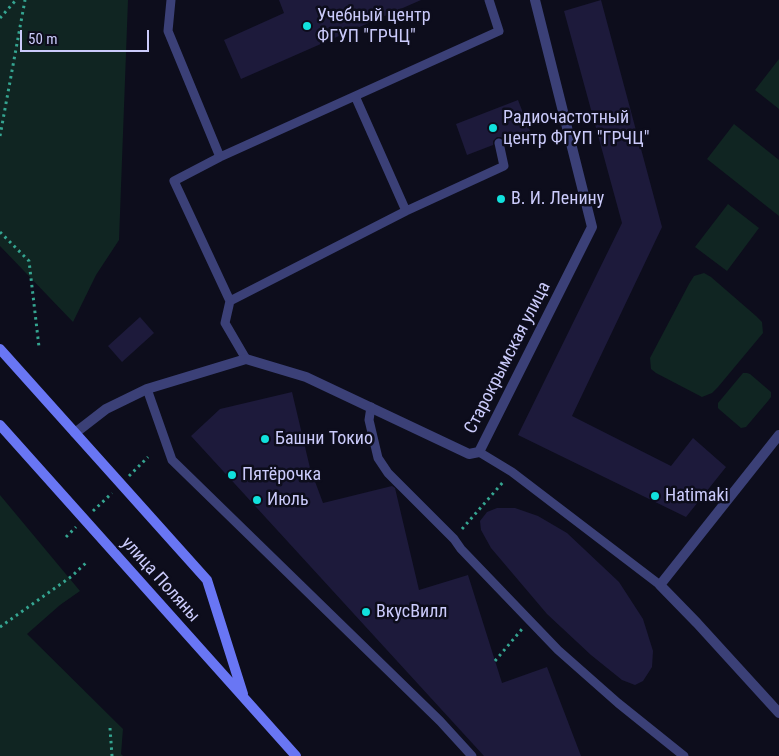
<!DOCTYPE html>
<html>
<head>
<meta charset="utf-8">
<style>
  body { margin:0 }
  #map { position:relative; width:779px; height:756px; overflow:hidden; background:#0d0d1c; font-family:"Roboto Condensed",sans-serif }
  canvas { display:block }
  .scale { position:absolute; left:20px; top:30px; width:129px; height:22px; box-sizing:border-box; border:2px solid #cbcbfb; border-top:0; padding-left:6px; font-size:15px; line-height:18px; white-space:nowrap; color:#cbcbfb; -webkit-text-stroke:4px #0d0d1c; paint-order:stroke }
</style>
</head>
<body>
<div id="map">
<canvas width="779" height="756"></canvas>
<div class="scale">50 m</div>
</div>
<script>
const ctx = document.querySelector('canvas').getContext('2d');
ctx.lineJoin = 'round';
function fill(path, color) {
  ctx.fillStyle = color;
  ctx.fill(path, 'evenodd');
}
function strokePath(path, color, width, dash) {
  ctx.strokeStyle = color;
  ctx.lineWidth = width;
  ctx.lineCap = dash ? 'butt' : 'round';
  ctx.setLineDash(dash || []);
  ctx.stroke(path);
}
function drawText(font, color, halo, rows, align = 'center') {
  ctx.font = font + ' "Roboto Condensed",sans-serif';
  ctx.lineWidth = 5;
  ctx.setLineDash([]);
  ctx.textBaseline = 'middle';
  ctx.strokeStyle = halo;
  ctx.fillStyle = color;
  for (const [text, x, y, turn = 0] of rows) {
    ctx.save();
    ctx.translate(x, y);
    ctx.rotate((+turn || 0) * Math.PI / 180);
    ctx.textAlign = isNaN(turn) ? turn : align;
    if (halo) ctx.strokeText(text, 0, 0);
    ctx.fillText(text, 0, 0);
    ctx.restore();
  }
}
fill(new Path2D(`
  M0 0H128L119 240 96 275 73 322 0 246Z
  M779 59V109L755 90Z
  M734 124 779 160V216L707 159Z
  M728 204 759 228 727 271 695 247Z
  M704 273 711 277 756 316 762 322 763 333 718 387 712 393 702 397 656 373 651 369 650 358 689 284 694 276Z
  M743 373H747L750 374 771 392V397L768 401 746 427 741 428 720 410 718 408V403Z
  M0 495 80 591 60 605 27 634 123 729 121 754 123 756H0Z`), '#102522');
fill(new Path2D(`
  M279 0H421L241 79 224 40 284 13Z
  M601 0 662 227 572 416 671 466 693 438 726 467 686 517 518 435 622 223 564 11Z
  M518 100 530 131 505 141 501 137H497L493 141V145L467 155 456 124Z
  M140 317 154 333 122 362 108 346Z
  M292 392 310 468 323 503 392 486 395 488 419 590 468 575 502 683 547 667 581 756H484L191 436 220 409Z
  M497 508H515L538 516 567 533 619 582 643 619 653 651 652 667 643 681 635 685 622 680 591 655 547 614 491 548 481 530 480 521 487 512Z`), '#1d1a3b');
strokePath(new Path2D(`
  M0 18 16 0
  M0 136 25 0
  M0 232 29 261 39 347
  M129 476 148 457
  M93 511 112 493
  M462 529 504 481
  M66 537 76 527
  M0 627 72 576 88 561
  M495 661 522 629
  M110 728 112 756`), '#35a591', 3, [2.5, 4]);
strokePath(new Path2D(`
  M171 0 168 31 220 157 499 31 489 0
  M355 96 406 211 504 166 499 143
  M220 157 174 181 230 301
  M246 359 225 323 230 301 406 211
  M147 389 172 460 440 721 472 756
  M371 407 369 420 378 458 388 473 454 539 461 549 558 650 618 703 684 756
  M479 452 512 472 660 585`), '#3b4077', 9);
strokePath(new Path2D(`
  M75 433 106 409 147 389 246 359 306 377 469 454 479 452 592 227 535 0
  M779 435 660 585 697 623 779 713`), '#3b4077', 10);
strokePath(new Path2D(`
  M0 349 207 580 243 694
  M0 425 296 756`), '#6976f4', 10);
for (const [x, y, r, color] of [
  [307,26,5,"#11e1dd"],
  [493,128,5,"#11e1dd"],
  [501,199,5,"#11e1dd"],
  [265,439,5,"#11e1dd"],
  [232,475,5,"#11e1dd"],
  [655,496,5,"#11e1dd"],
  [257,500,5,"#11e1dd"],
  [366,612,5,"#11e1dd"]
]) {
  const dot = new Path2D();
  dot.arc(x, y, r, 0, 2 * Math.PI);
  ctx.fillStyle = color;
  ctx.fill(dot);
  strokePath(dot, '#0d0d1c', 2);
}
drawText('18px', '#cbcbfb', '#0d0d1c', [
  ["Учебный центр",317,16],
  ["ФГУП \"ГРЧЦ\"",317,37],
  ["Радиочастотный",503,118],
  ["центр ФГУП \"ГРЧЦ\"",503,139],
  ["В. И. Ленину",511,199],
  ["Башни Токио",275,439],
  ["Пятёрочка",242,475],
  ["Hatimaki",665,496],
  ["Июль",267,500],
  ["ВкусВилл",376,612]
], 'left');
drawText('18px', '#cbcbfb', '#0d0d1c', [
  ["Старокрымская улица",508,358,-63],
  ["улица Поляны",160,580,48]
]);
</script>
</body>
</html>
